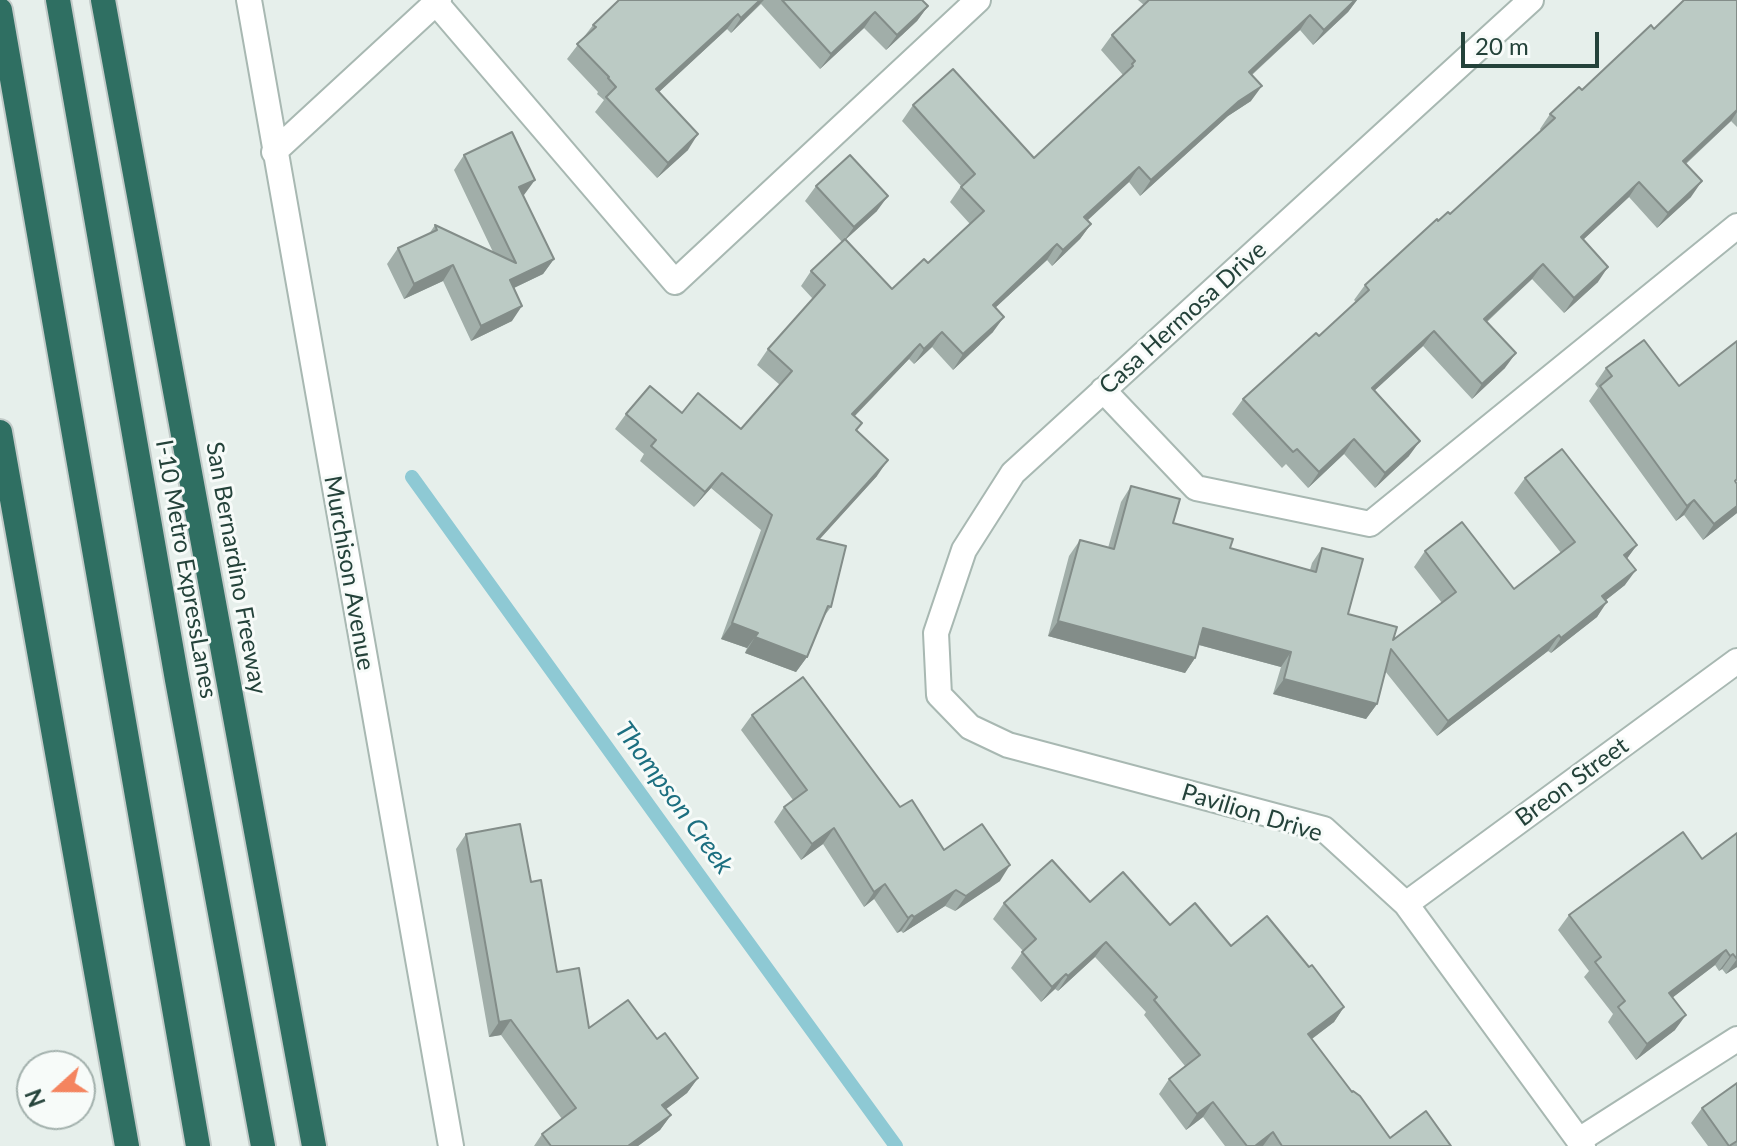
<!DOCTYPE html>
<html>
<head>
<meta charset="utf-8">
<style>
  body { margin:0 }
  #map { position:relative; width:1737px; height:1146px; overflow:hidden; background:#e6efeb; font-family:Lato,sans-serif }
  canvas { display:block }
  .north { position:absolute; left:16px; top:1050px; width:80px; height:80px; box-sizing:border-box; background:#f7fbf9; border:2px solid #a3b1ad; border-radius:50%; rotate:249deg; font-size:22px; font-weight:700; line-height:32px; text-align:center; color:#24423a }
  .north::after { content:''; display:block; margin:auto; width:28px; height:36px; background:#f4845f; clip-path:polygon(50% 0,100% 100%,50% 72%,0 100%) }
  .scale { position:absolute; left:1461px; top:32px; width:138px; height:36px; box-sizing:border-box; border:4px solid #24423a; border-top:0; padding-left:10px; font-size:24px; line-height:28px; white-space:nowrap; color:#24423a; -webkit-text-stroke:6px #f7fbf9; paint-order:stroke }
</style>
</head>
<body>
<div id="map">
<canvas width="1737" height="1146"></canvas>
<div class="north">N</div>
<div class="scale">20 m</div>
</div>
<script>
const ctx = document.querySelector('canvas').getContext('2d');
ctx.lineJoin = 'round';
function strokePath(path, color, width, dash) {
  ctx.strokeStyle = color;
  ctx.lineWidth = width;
  ctx.lineCap = dash ? 'butt' : 'round';
  ctx.setLineDash(dash || []);
  ctx.stroke(path);
}
function fill(path, color) {
  ctx.fillStyle = color;
  ctx.fill(path, 'evenodd');
}
function drawText(font, color, halo, rows, align = 'center') {
  ctx.font = font + ' Lato,sans-serif';
  ctx.lineWidth = 6;
  ctx.setLineDash([]);
  ctx.textBaseline = 'middle';
  ctx.strokeStyle = halo;
  ctx.fillStyle = color;
  for (const [text, x, y, turn = 0] of rows) {
    ctx.save();
    ctx.translate(x, y);
    ctx.rotate((+turn || 0) * Math.PI / 180);
    ctx.textAlign = isNaN(turn) ? turn : align;
    if (halo) ctx.strokeText(text, 0, 0);
    ctx.fillText(text, 0, 0);
    ctx.restore();
  }
}
strokePath(new Path2D(`
  M412 477 712 893 896 1146`), '#8ec9d4', 14);
const minor = new Path2D(`
  M249 0 451 1146
  M1531 0 1013 473 964 550 936 633 939 695 970 727 1008 745 1324 829 1406 904 1583 1146
  M436 3 675 282 978 0
  M274 152 439 0
  M1103 390 1196 488 1370 524 1737 226
  M1406 904 1737 661
  M1579 1140 1737 1039`);
const highway = new Path2D(`
  M58 0 177 680 263 1146
  M103 0 314 1146
  M0 10 198 1146
  M0 432 127 1146`);
strokePath(minor, '#a8b8b2', 28);
strokePath(highway, '#c2cac8', 28);
strokePath(minor, '#fff', 24);
strokePath(highway, '#2f6f62', 24);
fill(new Path2D(`
  M619 0H922L928 6 917 21 886 50 864 28 820 69 761 4 731 33 727 29 659 92 688 150 657 178 595 112 604 100 597 94 598 92 567 59 593 25Z
  M1138 0H1357L1348 12 1313 45 1300 30 1252 75 1251 101 1228 116 1140 196 1129 182 1087 220 1091 224 1080 239 1052 266 1047 260 995 308 993 332 953 370 932 347 914 364 909 359 855 416 857 431 877 476 820 539 831 607 823 618 807 657 796 672 745 653 747 648 721 639 761 530 711 488 694 507 640 461 644 454 615 429 626 414 682 413 741 429 780 385 757 365 768 349 813 299 801 286 811 271 842 242 805 201 816 186 877 211 846 239 892 289 928 263 970 224 950 202 961 186 902 121 913 105 1034 158 1123 75 1101 50 1112 35 1144 5Z
  M1737 0V127L1731 121 1686 164 1691 197 1657 228 1629 197 1583 240 1598 282 1564 313 1532 279 1487 322 1505 368 1472 399 1423 346 1374 391 1409 456 1375 488 1344 454 1308 488 1286 464 1282 468 1232 414 1243 399 1319 336 1356 302 1354 300 1365 285 1438 221 1450 214 1541 131 1540 129 1550 114 1582 90 1654 29Z
  M464 155 523 196 554 259 543 274 514 288 512 321 471 341 443 281 404 299 387 264 398 248 429 234 435 225 493 252 454 170Z
  M1606 368 1737 513 1703 540 1684 515 1676 521 1589 401 1598 388 1595 384Z
  M1525 478 1637 545 1627 558 1625 585 1606 600 1597 617 1551 653 1548 651 1437 736 1385 671 1377 704 1366 719 1273 694 1281 667 1199 645 1195 658 1185 673 1048 636 1069 556 1080 540 1108 548 1121 502 1131 486 1173 523 1230 548 1310 570 1312 563 1322 548 1348 614 1393 640 1442 603 1414 567 1425 551 1514 589 1561 553 1514 493Z
  M752 715 900 807 944 850 1000 881 955 911 945 906 903 933 901 931 897 933 874 899 864 907 823 844 801 860 774 822 784 807 793 800 741 730Z
  M1737 833V967L1726 974 1722 969 1719 971 1715 965 1673 997 1675 1030 1636 1060 1608 1022 1613 1014 1584 977 1589 971 1558 930 1569 915 1702 859Z
  M466 834 531 882 557 972 589 1028 657 1039 698 1078 687 1093 666 1109 671 1115 660 1130 638 1146H534L542 1134 562 1119 501 1035 489 1037 456 849Z
  M1090 902 1170 925 1231 946 1309 967 1344 1007 1334 1022 1312 1039 1352 1092 1390 1138 1451 1146H1225L1203 1117 1186 1130 1159 1094 1169 1079 1185 1066 1144 1015 1146 1012 1095 957 1058 991 1055 989 1041 1002 1011 968 1023 951 993 919 1004 903Z
  M1737 1083V1146H1708L1691 1123 1702 1108Z`), '#a1aea9');
fill(new Path2D(`
  M760 0H764L731 33 741 18Z
  M1353 0H1357L1348 12 1313 45 1324 30Z
  M928 6 917 21 886 50 897 35Z
  M875 12 864 28 820 69 831 54Z
  M738 14 727 29 646 104 656 89Z
  M1310 15 1300 30 1238 87 1249 72Z
  M1262 86 1251 101 1228 116 1140 196 1151 180 1239 101Z
  M1737 110V112L1731 121 1672 176 1683 161Z
  M698 134 688 150 657 178 668 163Z
  M1139 167 1129 182 1074 233 1084 217Z
  M535 180 524 195 509 203 519 187Z
  M1702 181 1691 197 1657 228 1668 213Z
  M1639 182 1629 197 1570 252 1581 237Z
  M888 196 877 211 843 242 854 227Z
  M1091 224 1080 239 1052 266 1063 250Z
  M1057 244 1047 260 982 320 993 305Z
  M554 259 543 274 499 295 510 280Z
  M1543 264 1532 279 1473 334 1484 319Z
  M453 265 443 281 404 299 414 284Z
  M1608 267 1598 282 1564 313 1574 298Z
  M522 306 512 321 471 341 481 326Z
  M1004 317 993 332 953 370 963 354Z
  M1434 331 1423 346 1361 403 1372 388Z
  M942 332 932 347 914 364 924 349Z
  M920 344 909 359 842 429 852 414Z
  M1516 353 1505 368 1472 399 1482 384Z
  M1354 439 1344 454 1308 488 1319 472Z
  M1420 441 1409 456 1375 488 1385 473Z
  M888 460 877 476 806 554 817 539Z
  M722 473 711 488 694 507 705 492Z
  M1694 500 1684 515 1676 521 1687 506Z
  M1737 506V513L1703 540 1714 524Z
  M1637 545 1626 560 1624 555Z
  M1636 570 1625 585 1592 611 1602 596Z
  M1607 602 1597 617 1551 653 1561 638Z
  M1058 621 1195 658 1185 673 1048 636Z
  M732 623 758 633 747 648 721 639Z
  M1203 628 1291 652 1281 667 1192 643Z
  M1559 635 1548 651 1437 736 1448 721Z
  M755 637 807 657 796 672 745 653Z
  M1284 679 1377 704 1366 719 1273 694Z
  M834 828 823 844 801 860 812 844Z
  M1010 865 1000 881 955 911 966 896Z
  M885 884 874 899 864 907 874 892Z
  M956 890 945 906 903 933 914 917Z
  M912 915 901 931 897 933 908 918Z
  M1106 942 1095 957 1058 991 1068 976Z
  M1726 950 1715 965 1659 1008 1669 993Z
  M1733 954 1722 969 1719 971 1730 956Z
  M1737 959V967L1726 974Z
  M1066 974 1055 989 1041 1002 1052 987Z
  M1344 1007 1334 1022 1297 1050 1308 1034Z
  M1686 1015 1675 1030 1636 1060 1647 1044Z
  M511 1020 501 1035 489 1037 499 1022Z
  M698 1078 687 1093 652 1120 662 1105Z
  M1213 1102 1203 1117 1186 1130 1197 1114Z
  M671 1115 660 1130 638 1146H628Z
  M1273 1132 1263 1146H1255Z`), '#838d89');
const building = new Path2D(`
  M619 0H760L741 18 738 14 656 89 698 134 668 163 606 97 616 87 608 78 609 77 577 44 596 27 593 25Z
  M782 0H922L928 6 897 35 875 12 831 54Z
  M1149 0H1355L1324 30 1310 15 1249 72 1262 86 1239 101 1151 180 1139 167 1084 217 1091 224 1063 250 1057 244 993 305 1004 317 963 354 942 332 924 349 920 344 852 414 862 423 856 430 888 460 817 539 846 546 831 607 828 606 807 657 755 637 758 633 732 623 772 515 722 473 705 492 651 446 656 440 626 414 650 386 682 413 698 393 741 429 792 371 768 349 825 285 811 271 845 239 892 289 924 259 928 263 984 211 961 187 975 174 913 105 953 69 1034 158 1133 66 1132 64 1135 61 1112 35Z
  M1684 0H1737V110L1683 161 1702 181 1668 213 1639 182 1581 237 1608 267 1574 298 1543 264 1484 319 1516 353 1482 384 1434 331 1372 388 1420 441 1385 473 1354 439 1319 472 1297 449 1293 452 1243 399 1316 333 1319 336 1369 290 1365 285 1437 219 1438 221 1448 212 1450 214 1555 118 1550 114 1579 87 1582 90 1651 25 1654 29Z
  M512 132 535 180 519 187 554 259 510 280 522 306 481 326 453 265 414 284 398 248 437 230 435 225 516 263 464 155Z
  M850 155 888 196 854 227 816 186Z
  M1644 340 1679 386 1737 341V479L1735 481 1737 484V506L1714 524 1694 500 1687 506 1600 386 1612 376 1606 368Z
  M1562 449 1637 545 1624 555 1636 570 1602 596 1607 602 1561 638 1559 635 1448 721 1391 649 1377 704 1284 679 1291 652 1203 628 1195 658 1058 621 1080 540 1114 549 1131 486 1180 499 1173 523 1233 539 1230 548 1316 572 1322 548 1363 559 1348 614 1397 627 1393 640 1456 592 1425 551 1462 522 1514 589 1575 542 1525 478Z
  M803 677 900 807 912 800 944 850 982 824 1010 865 966 896 956 890 914 917 912 915 908 918 885 884 874 892 834 828 812 844 784 807 807 790 752 715Z
  M520 824 531 882 541 880 557 972 579 968 589 1028 628 1000 657 1039 665 1033 698 1078 662 1105 671 1115 628 1146H551L542 1134 576 1108 511 1020 499 1022 466 834Z
  M1683 832 1702 859 1737 833V959L1733 954 1730 956 1726 950 1669 993 1686 1015 1647 1044 1618 1007 1625 1001 1595 962 1601 957 1569 915Z
  M1052 860 1090 902 1123 872 1170 925 1195 903 1231 946 1267 916 1309 967 1312 965 1344 1007 1308 1034 1352 1092 1353 1091 1360 1096 1390 1138 1426 1111 1451 1146H1282L1273 1132 1255 1146H1247L1213 1102 1197 1114 1169 1079 1200 1055 1154 1000 1157 997 1106 942 1068 976 1066 974 1052 987 1022 952 1036 939 1004 903Z
  M1737 1083V1141L1729 1146 1702 1108Z`);
fill(building, '#bbcac4');
strokePath(building, '#838d89', 2);
drawText('24px', '#24423a', '#f7fbf9', [
  ["Casa Hermosa Drive",1183,318,-42],
  ["San Bernardino Freeway",236,568,80],
  ["I-10 Metro ExpressLanes",186,569,80],
  ["Murchison Avenue",349,573,80],
  ["Breon Street",1572,782,-36],
  ["Pavilion Drive",1252,813,17]
]);
drawText('italic 26px', '#1c6f80', '#f7fbf9', [
  ["Thompson Creek",674,798,54]
]);
</script>
</body>
</html>
